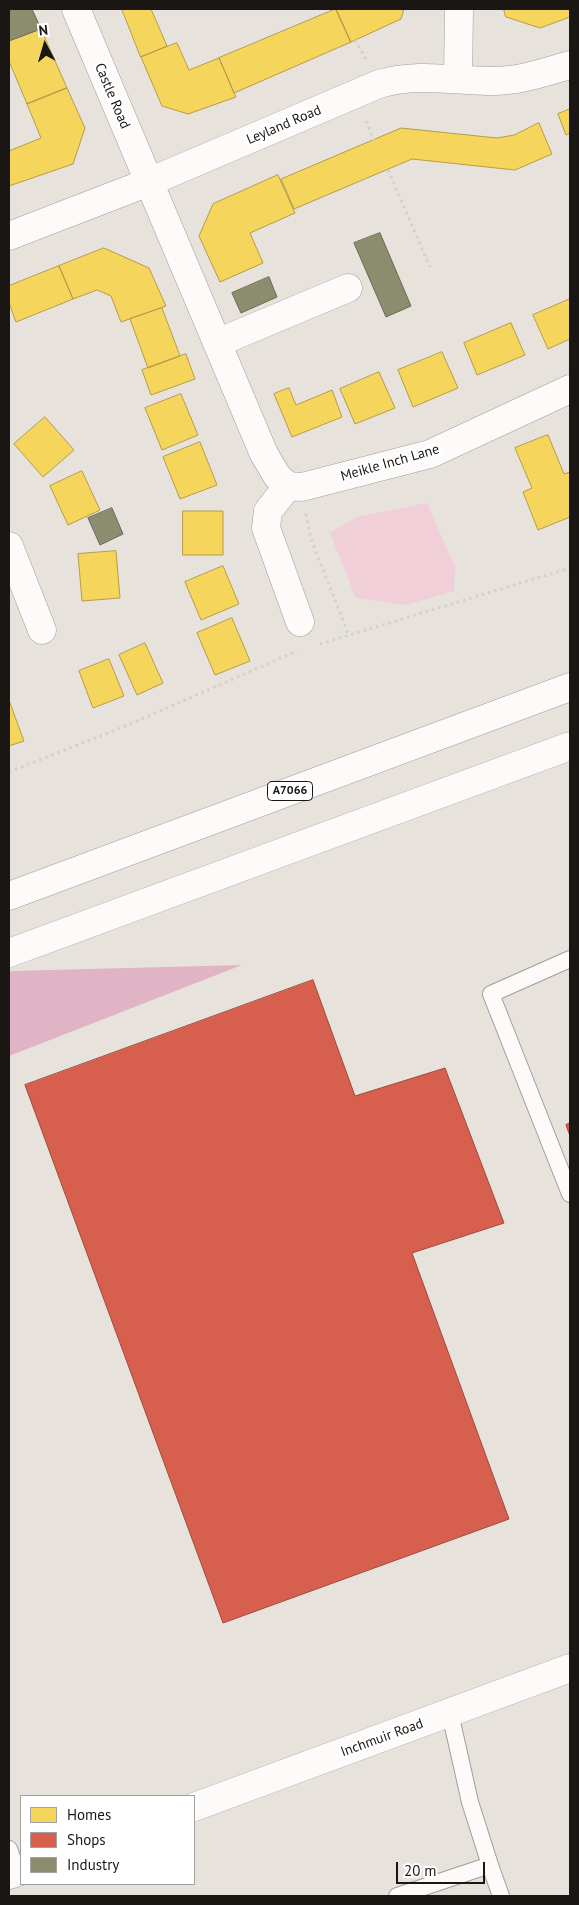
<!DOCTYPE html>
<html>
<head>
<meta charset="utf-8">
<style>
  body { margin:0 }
  #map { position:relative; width:579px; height:1905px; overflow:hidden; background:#e8e2dd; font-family:"PT Sans",sans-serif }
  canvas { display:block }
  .frame { position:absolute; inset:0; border:10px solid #1a1613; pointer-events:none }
  .legend { position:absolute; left:20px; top:1795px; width:175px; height:90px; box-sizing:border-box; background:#fff; border:1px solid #a3a2a1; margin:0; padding:6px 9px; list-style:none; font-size:15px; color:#1a1613 }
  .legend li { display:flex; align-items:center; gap:10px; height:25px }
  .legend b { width:25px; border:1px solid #a3a2a1 }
  .north { position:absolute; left:20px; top:20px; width:50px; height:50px; -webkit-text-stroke:4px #fff; paint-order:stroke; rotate:354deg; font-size:14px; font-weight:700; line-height:20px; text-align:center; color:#1a1613 }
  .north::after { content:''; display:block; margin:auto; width:18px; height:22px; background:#1a1613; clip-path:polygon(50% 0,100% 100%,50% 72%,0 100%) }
  .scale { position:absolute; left:396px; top:1862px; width:89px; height:22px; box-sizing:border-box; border:2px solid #1a1613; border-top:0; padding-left:6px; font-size:15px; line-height:18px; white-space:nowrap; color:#1a1613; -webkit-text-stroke:4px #fff; paint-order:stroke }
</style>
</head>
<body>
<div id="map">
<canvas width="579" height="1905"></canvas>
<div class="frame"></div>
<ul class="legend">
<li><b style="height:14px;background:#f6d55c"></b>Homes</li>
<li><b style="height:14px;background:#d6604d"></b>Shops</li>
<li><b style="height:14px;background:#8c8c6e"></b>Industry</li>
</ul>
<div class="north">N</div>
<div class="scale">20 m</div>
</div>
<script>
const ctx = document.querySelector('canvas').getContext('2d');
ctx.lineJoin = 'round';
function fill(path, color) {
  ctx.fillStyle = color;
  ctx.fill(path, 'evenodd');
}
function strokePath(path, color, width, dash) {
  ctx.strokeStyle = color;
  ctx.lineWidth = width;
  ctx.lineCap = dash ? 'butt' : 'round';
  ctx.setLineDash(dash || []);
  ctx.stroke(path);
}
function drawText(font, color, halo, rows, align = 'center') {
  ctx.font = font + ' "PT Sans",sans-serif';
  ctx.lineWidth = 5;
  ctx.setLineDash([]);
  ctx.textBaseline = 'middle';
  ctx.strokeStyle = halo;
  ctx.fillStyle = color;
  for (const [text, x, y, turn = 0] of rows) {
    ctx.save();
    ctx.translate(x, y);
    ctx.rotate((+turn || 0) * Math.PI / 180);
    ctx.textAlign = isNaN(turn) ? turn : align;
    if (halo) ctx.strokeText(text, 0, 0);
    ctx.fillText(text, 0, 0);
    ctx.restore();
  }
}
fill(new Path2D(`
  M427 503 455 567 454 591 406 605 356 598 330 533 356 517Z`), '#f0cfd9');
fill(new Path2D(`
  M242 965 9 1056V972L13 971Z`), '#e0b4c4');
const homes = new Path2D(`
  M122 9H151L167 46 141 57Z
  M336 9 351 42 234 93 219 58Z
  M336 9H404L401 19 351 42Z
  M504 9H570V17L540 28 506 17Z
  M41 29 67 88 27 104 9 61V41Z
  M177 43 189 70 219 58 236 97 188 114 162 106 141 57Z
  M67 88 85 128 73 164 9 186V151L41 138 27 104Z
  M570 109V133L566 135 558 114Z
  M539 123 552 154 515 170 412 159 294 209 281 179 401 128 497 138 514 135Z
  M278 175 295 213 250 233 263 263 220 282 199 236 213 204Z
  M104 248 149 268 166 306 121 322 111 296 97 290 73 299 59 266Z
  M59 266 73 299 16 322 9 303V286Z
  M570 299V339L548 349 533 315Z
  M162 308 180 356 148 368 130 319Z
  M511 323 525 355 477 375 464 343Z
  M442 352 458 388 413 407 398 370Z
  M186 354 195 379 151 395 142 370Z
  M379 372 395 408 355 424 340 389Z
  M289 388 296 405 332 390 342 417 292 437 274 394Z
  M181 394 198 435 162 450 145 408Z
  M45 417 74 450 43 477 14 444Z
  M548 435 564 474 570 472V517L538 530 523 492 532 488 515 448Z
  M200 442 217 485 180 499 163 457Z
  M82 471 100 510 68 525 50 486Z
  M183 511H223V555H183Z
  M116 551 120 598 82 601 78 554Z
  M223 566 239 604 201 620 185 582Z
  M232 618 250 661 215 675 197 633Z
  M145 643 163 683 137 695 119 655Z
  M109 659 124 696 93 708 79 671Z
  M10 703 24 741 9 746V704Z`);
fill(homes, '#f6d55c');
strokePath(homes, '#b49c46', 1);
const shops = new Path2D(`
  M313 980 355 1096 445 1068 504 1223 412 1253 509 1519 223 1623 25 1085Z
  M570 1123V1136L566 1125Z`);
fill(shops, '#d6604d');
strokePath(shops, '#9e4a3c', 1);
const industry = new Path2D(`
  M9 9H32L41 29 9 41Z
  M380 233 411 306 386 317 354 243Z
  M269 277 277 297 241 313 232 293Z
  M112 508 123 534 100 545 88 518Z`);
fill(industry, '#8c8c6e');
strokePath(industry, '#6a6953', 1);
const lane = new Path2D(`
  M570 959 491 994 570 1194
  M9 1849 17 1872
  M490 1865 501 1896
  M397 1896 490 1865 470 1802 450 1713`);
const street = new Path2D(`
  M76 9 264 454 277 476 288 486 302 487 430 454 570 389
  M458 79 459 9
  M217 343 348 288
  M288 486 268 511 266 528 300 622
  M9 546 42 630
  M194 1807 570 1668
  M9 1875 21 1871`);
const secondary = new Path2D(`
  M9 236 149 182 379 84C415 73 451 80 487 81 517 82 542 73 570 65`);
const primary = new Path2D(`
  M9 896 570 687
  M9 953 570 746`);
strokePath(lane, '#a19d99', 18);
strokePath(street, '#a19d99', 29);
strokePath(secondary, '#a19d99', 29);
strokePath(primary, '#a19d99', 29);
strokePath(new Path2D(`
  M355 40 366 59
  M366 121 374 140
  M388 170 430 267
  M306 514 311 539 349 636
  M320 644 570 568
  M9 772 128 725 297 651`), '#d2d0cf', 3, [2.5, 4]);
strokePath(lane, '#fcfbfa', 16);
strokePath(street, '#fcfbfa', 28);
strokePath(secondary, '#fcfbfa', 28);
strokePath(primary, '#fcfbfa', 28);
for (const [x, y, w] of [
  [290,791,45]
]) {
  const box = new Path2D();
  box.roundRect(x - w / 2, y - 9.5, w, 19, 4);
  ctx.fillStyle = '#fff';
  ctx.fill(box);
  strokePath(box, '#1a1613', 1);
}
drawText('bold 12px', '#1a1613', null, [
  ["A7066",290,791]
]);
drawText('14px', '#1a1613', '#fff', [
  ["Castle Road",112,96,67],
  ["Leyland Road",284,125,-23],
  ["Meikle Inch Lane",390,463,-16],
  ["Inchmuir Road",382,1738,-20]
]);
</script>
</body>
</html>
